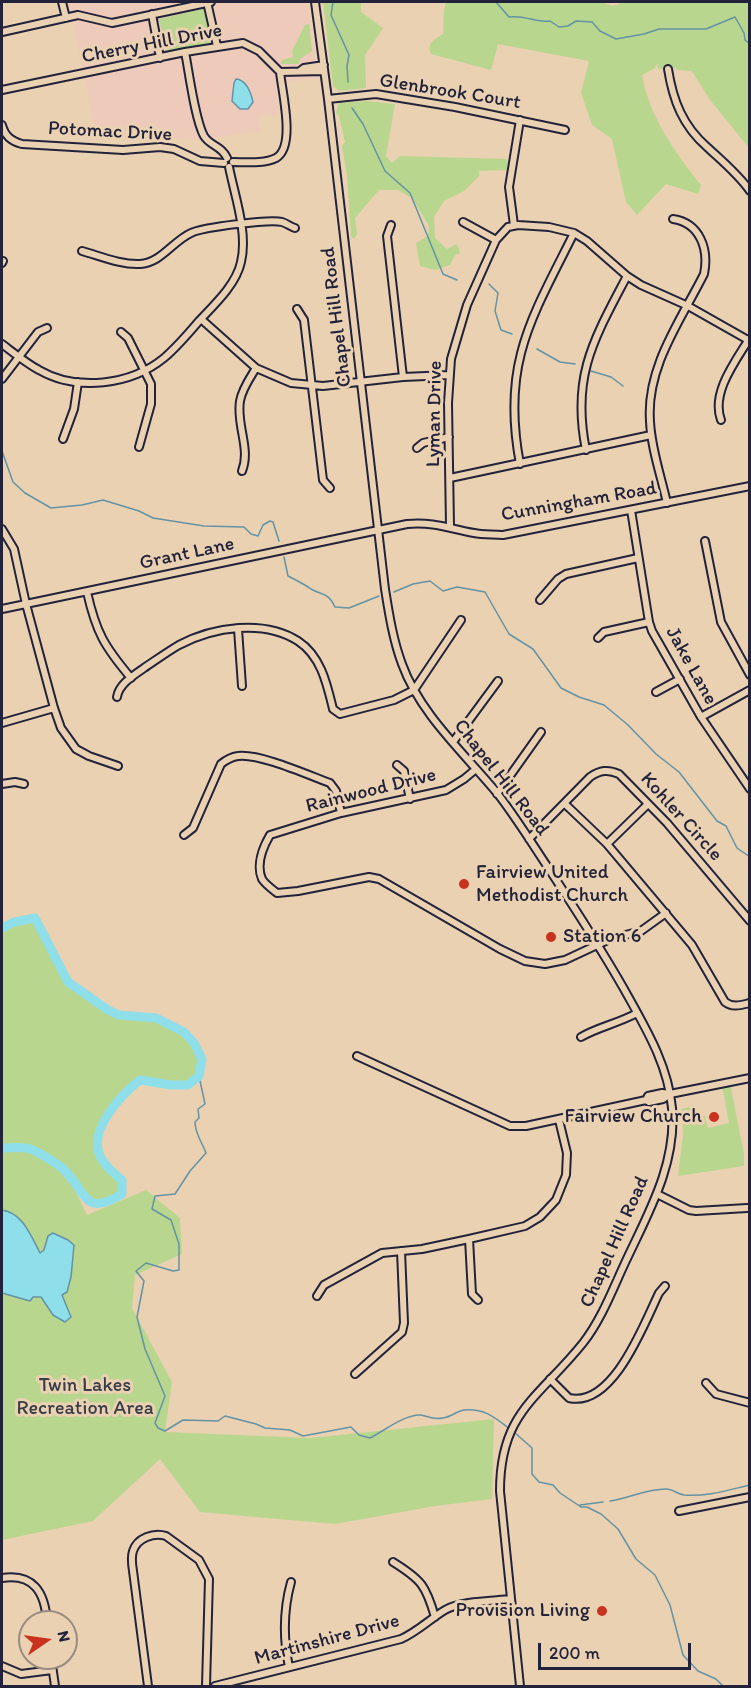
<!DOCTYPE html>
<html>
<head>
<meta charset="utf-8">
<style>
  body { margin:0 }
  #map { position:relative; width:751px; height:1688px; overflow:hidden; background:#ead1b2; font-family:Itim,sans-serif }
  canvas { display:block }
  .frame { position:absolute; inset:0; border:3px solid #22223b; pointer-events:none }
  .north { position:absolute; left:18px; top:1610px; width:60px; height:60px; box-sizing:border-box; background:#ead1b2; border:2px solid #9a8b82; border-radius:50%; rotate:77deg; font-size:16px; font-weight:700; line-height:24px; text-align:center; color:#22223b }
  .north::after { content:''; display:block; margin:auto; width:21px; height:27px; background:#c8321e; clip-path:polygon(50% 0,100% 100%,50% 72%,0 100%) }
  .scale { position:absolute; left:538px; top:1643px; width:153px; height:27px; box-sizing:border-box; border:3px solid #22223b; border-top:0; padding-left:8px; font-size:18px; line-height:21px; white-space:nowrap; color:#22223b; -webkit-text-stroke:4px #ead1b2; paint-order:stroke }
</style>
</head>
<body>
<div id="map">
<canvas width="751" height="1688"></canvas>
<div class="frame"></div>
<div class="north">N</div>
<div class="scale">200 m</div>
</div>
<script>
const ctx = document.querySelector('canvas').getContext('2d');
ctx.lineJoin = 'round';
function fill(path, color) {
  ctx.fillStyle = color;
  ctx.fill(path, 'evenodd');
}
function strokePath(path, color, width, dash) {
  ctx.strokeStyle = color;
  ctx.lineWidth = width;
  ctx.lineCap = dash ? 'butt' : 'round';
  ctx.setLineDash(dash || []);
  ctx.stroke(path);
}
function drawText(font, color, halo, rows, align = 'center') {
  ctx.font = font + ' Itim,sans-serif';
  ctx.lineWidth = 6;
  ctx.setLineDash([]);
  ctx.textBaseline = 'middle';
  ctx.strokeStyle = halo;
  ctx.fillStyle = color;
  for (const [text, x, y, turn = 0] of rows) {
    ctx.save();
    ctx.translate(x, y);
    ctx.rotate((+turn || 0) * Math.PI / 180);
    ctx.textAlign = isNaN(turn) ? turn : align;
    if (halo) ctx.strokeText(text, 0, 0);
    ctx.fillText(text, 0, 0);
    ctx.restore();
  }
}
fill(new Path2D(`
  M69 2H307L317 78 276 83 278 114 258 117 260 131 200 140 96 133Z`), '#edcaba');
fill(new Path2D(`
  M323 2H361V12L383 28 365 55 366 88 339 91 333 86Z
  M446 2H601L612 6 620 4V2H749V148L710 100 692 71 677 70 676 68 658 69 657 63 655 68 642 75C650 118 674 151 701 185L698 194 666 184 637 215 626 202 612 139 592 125 581 93 589 61 498 44 491 70 431 54C427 42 434 40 443 34L444 11Z
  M202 9 205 11 211 43 166 52 159 19Z
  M309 24 312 51 300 59 299 64H281L282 60 293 57 292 51 305 25Z
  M367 101 395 104 386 156 392 163 400 156 507 159V170L479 171V176L464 191 444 201 434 217 435 238 447 249 457 244 460 253 455 255 450 265 435 270 420 266 416 243 428 236 429 226 412 198 398 190H379L355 218 357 234 354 239 351 236 347 175 342 146 345 142 339 116 336 113 339 103Z
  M35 918 68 982 108 1010 119 1015 156 1018 184 1032 194 1043 202 1059 199 1076 188 1085H171L140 1080C121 1095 88 1130 100 1156 105 1166 113 1173 122 1180V1194C76 1223 85 1177 53 1164L71 1182 87 1215 146 1190 180 1218 182 1254 135 1275 132 1308 172 1382 165 1432 310 1438 494 1419 492 1499 435 1506 335 1524 200 1512 160 1459 93 1521 2 1540V928L14 922Z
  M730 1083 744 1154V1166L678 1176 683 1135 682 1109 689 1107 693 1109 694 1118 705 1116 708 1128 729 1123 722 1085Z`), '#b9d68f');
const water = new Path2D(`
  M236 79C247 80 251 93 253 102L248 109H240L232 101 234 83Z
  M2 1210C23 1213 31 1236 40 1253L44 1250 48 1236 53 1233 68 1240 74 1245 71 1277 67 1292 62 1295 71 1317 65 1322 53 1315 41 1297H33L30 1301 2 1293Z`);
fill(water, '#8fdfeb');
strokePath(water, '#6393a5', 1.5);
strokePath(new Path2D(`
  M333 2 331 15 349 55 347 66 348 82
  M496 2 509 17C524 15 539 23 550 21L559 27 568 26 576 21 592 22 600 31 616 39 644 34 659 29H706L735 17 744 33 745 40 750 44
  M352 108 363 124 385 171 410 193 443 274 457 280
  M489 284 498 293 495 311 501 330 512 334
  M537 349 560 362 575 364
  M591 371 611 377 623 386
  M2 451 13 482 25 493 51 508 82 505 103 500 139 511 153 518 204 526 244 527 251 534 258 536 263 525 270 521 273 522 279 541
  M284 557 288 576C296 580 304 584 311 589 323 596 328 592 335 607L349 608 379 596
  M394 592 413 584 430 581 443 591 457 587 485 592 509 634 533 649 561 688 579 697 604 705 628 725 656 754 679 772 717 821 726 826 737 848 750 857
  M199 1076 205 1104 198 1109 199 1118 195 1122C195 1134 202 1142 206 1153L190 1171 175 1194 155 1196 152 1209 171 1220 179 1244V1270L173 1271 146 1263 136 1271 144 1281 137 1317 145 1349 165 1396 155 1423 158 1428 165 1431 183 1420 218 1421 225 1416 256 1424 265 1428 290 1430 303 1436 351 1427 359 1435 370 1438C384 1431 405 1414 421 1415 430 1417 433 1420 443 1418 451 1417 457 1411 464 1410 485 1408 495 1418 510 1429
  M514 1432 532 1448V1474L539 1482 553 1485 560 1493 581 1507H587L601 1514 618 1529 636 1559 655 1575 670 1605 683 1655 698 1671 716 1679 723 1686
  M610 1501C630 1498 646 1489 666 1489 673 1489 677 1494 684 1495 706 1497 728 1490 750 1485
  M580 1505 603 1502`), '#6393a5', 1.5);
strokePath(new Path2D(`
  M2 928 14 922 35 918 68 982 108 1010 119 1015 156 1018 184 1032 194 1043 202 1059 199 1076 188 1085H171L140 1080C121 1095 88 1130 100 1156 105 1166 113 1173 122 1180V1194C82 1219 87 1190 62 1168 56 1163 37 1151 30 1149 22 1146 10 1148 2 1148`), '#8fdfeb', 9);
const minor = new Path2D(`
  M62 2 66 18
  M207 2 217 46
  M315 2 328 99 385 589C389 614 393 640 402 664 420 714 464 753 497 793 515 816 531 842 547 866 574 907 600 947 624 989 645 1027 668 1064 672 1108 677 1165 647 1215 624 1265 612 1291 601 1320 583 1343 539 1398 500 1412 500 1491L520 1686
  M152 14 160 58
  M2 32 78 15 112 23 211 2
  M185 52C189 72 195 120 204 136 210 146 222 146 227 158
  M668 69C673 101 683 126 707 147 722 161 738 174 750 191
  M300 71 304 68 324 65
  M2 90 185 52 243 43 259 51 280 72 324 71
  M328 99 376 94 455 107 565 130
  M2 125C5 136 11 141 22 144L123 150 160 147 174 149 200 161 224 163
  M233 162C246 162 264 164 276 158 296 147 282 92 280 72
  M463 222 496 240
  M391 225 387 236 403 377
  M514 225 509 187 520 120
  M82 251C100 256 121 265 140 264 161 263 173 241 191 233 203 227 270 219 282 222 286 223 291 227 295 228
  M2 263 3 261
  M297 309 304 320 323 480 330 488
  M201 319 256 368 291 383 323 386 403 377 449 375
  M121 332 128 338 151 384V404L139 447
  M2 344C14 353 26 363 39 370 77 392 131 385 164 358 177 347 188 334 199 321 214 305 236 285 241 262 248 233 235 197 229 167
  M2 379 38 332 47 328
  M721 420C711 393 735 362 749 339
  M63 439 74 409 78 382
  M417 448 423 443 449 437
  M586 450C571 376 594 339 627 276
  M520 464C501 364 531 319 574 233
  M242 471C251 449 236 425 240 401 242 389 250 378 256 368
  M450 478 651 435
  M667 503C661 476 651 448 650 421 646 367 681 320 704 274 709 249 700 223 673 219
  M631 510 649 622 652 631 701 717 750 789
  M450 526 448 403 451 359 467 305 496 240 508 227 518 225 549 227 574 233 587 241 627 276 641 285 688 306 748 340
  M2 529 14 549 26 604 54 708 61 728 76 749 89 756 118 766
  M705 541 721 622 750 675
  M87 592C96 632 104 646 131 678
  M540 600 558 579 566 574 638 558
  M2 609 407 524C435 522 447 528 474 533 483 535 494 534 503 535L750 486
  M238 629 242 686
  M598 638 604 632 649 622
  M656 692 680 679
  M117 697C119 684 134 675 144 668 156 660 167 652 179 645 213 627 264 619 298 641 321 656 327 684 333 709L340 714 394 700 414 690 461 620
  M701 717 750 690
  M2 723 54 708
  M453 742 498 681
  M397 765 404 771 410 799
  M476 769 464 779 446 790 341 813 270 835C263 847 256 865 262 879 265 884 272 889 277 893L298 891 369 877 379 879 500 949 525 961 545 964 565 960 610 939 641 931 666 913
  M2 784 15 782 24 784
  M497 794 541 732
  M565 804 607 844 692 945 725 1002C733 1008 741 1005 750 1003
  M184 835 193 828 221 764C226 760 231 757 238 756 259 753 308 775 330 783L336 791 341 813
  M529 839 590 777C600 770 608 769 619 774L667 823 750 921
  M607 844 648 804
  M581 1037C598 1027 619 1023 637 1013
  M357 1056 510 1126H526L646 1100 649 1102 663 1099 670 1094
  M646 1100 648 1096 662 1093 670 1094 750 1078
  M657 1194 689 1210 696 1211 747 1208
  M469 1239 472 1294 478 1300
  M317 1296 324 1285 382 1253 422 1249 469 1239 525 1226 540 1217 556 1200 566 1175 567 1153 559 1120
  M355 1374 402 1332 404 1323 401 1251
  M550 1379 569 1398C613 1408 644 1324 659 1293L665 1286
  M706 1383 716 1394 750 1403
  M679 1511 750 1497
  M393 1562C422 1580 426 1586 435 1617
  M2 1578C34 1573 45 1593 47 1622
  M51 1658 55 1686
  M2 1666 21 1674 52 1670
  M289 1667C283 1638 283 1611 291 1582
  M148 1686 133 1571C132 1565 131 1557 133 1551 137 1538 154 1532 166 1536L199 1560 209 1579 206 1686
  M215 1686 401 1639C417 1632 430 1619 445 1610 460 1601 493 1601 511 1599`);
strokePath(minor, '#22223b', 10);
strokePath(minor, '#ead1b2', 6);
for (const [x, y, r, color] of [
  [464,884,6,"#c8321e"],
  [551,937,6,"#c8321e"],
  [714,1117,6,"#c8321e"],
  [602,1611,6,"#c8321e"]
]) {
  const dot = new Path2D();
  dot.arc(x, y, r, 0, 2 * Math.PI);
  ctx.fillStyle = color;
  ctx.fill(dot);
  strokePath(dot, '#ead1b2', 2);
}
drawText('20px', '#22223b', '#ead1b2', [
  ["Cherry Hill Drive",152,44,-11],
  ["Glenbrook Court",450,92,9],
  ["Potomac Drive",110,132,3],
  ["Chapel Hill Road",337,317,-97],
  ["Lyman Drive",435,414,-89],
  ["Cunningham Road",579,502,-10],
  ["Grant Lane",187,554,-12],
  ["Jake Lane",691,666,61],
  ["Chapel Hill Road",501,778,52],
  ["Rainwood Drive",371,791,-14],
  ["Kohler Circle",681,817,48],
  ["Chapel Hill Road",615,1242,-66],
  ["Martinshire Drive",327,1640,-15]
]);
drawText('20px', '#22223b', '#ead1b2', [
  ["Fairview United",476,873],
  ["Methodist Church",476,896],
  ["Station 6",563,937],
  ["Fairview Church",702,1117,"right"],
  ["Provision Living",590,1611,"right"]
], 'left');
drawText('20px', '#393d48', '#ead1b2', [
  ["Twin Lakes",85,1386],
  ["Recreation Area",85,1409]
]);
</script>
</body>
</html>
